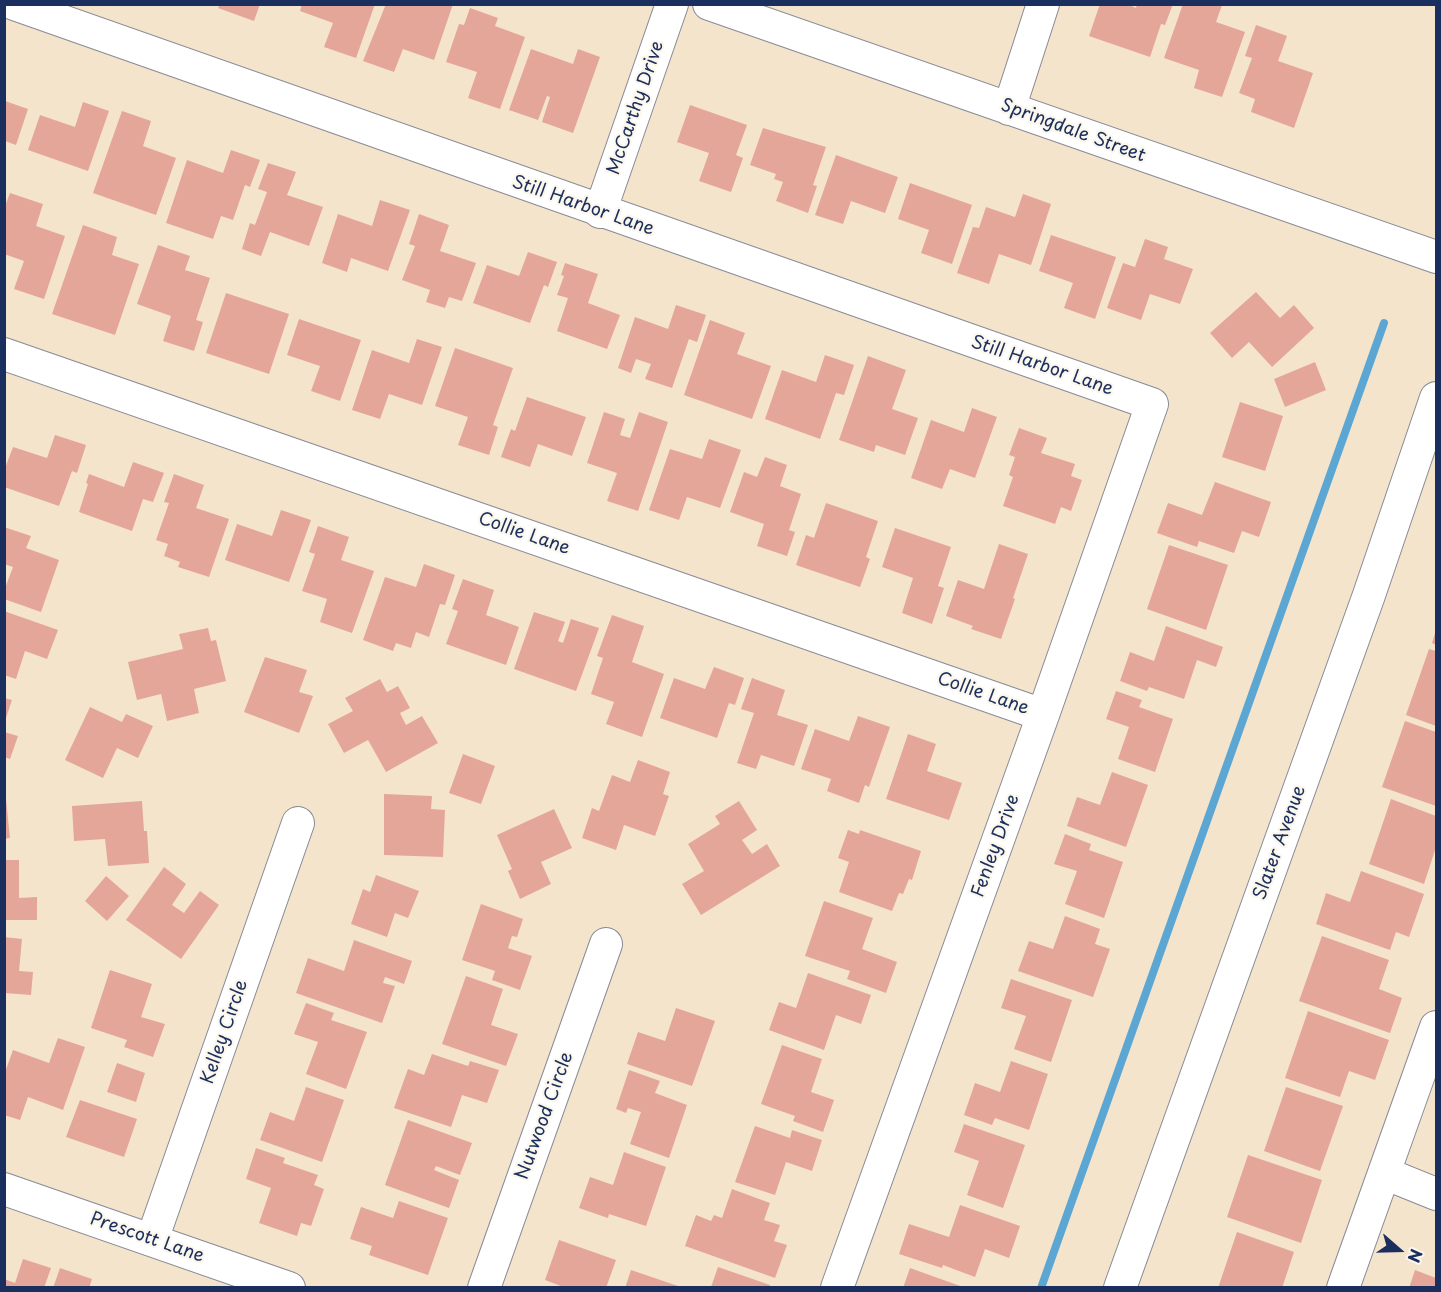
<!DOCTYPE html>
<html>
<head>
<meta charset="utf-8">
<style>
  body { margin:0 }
  #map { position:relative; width:1441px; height:1292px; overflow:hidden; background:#f5e4cc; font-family:"Playpen Sans",sans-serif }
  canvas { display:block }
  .frame { position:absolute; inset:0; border:6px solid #1b2f5e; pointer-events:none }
  .north { position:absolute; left:1369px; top:1220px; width:60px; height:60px; -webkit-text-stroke:4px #fbf7ec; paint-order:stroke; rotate:110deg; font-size:16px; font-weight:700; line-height:24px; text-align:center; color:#1b2f5e }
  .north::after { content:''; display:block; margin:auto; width:21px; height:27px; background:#1b2f5e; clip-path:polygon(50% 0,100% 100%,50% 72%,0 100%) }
</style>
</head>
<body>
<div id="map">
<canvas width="1441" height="1292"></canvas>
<div class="frame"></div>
<div class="north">N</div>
</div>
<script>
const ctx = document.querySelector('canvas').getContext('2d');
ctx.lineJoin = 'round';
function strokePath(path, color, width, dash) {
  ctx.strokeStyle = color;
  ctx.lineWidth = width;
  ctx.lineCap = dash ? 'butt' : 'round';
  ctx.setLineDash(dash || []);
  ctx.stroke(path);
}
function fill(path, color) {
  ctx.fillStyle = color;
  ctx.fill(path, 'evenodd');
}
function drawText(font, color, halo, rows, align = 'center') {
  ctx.font = font + ' "Playpen Sans",sans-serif';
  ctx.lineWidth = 4.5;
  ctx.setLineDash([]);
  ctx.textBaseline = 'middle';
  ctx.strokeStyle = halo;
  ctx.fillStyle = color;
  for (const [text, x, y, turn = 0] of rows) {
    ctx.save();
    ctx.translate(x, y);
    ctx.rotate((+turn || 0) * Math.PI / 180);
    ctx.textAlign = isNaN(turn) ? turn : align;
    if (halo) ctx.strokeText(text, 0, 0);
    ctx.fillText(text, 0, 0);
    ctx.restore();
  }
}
strokePath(new Path2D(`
  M1041 1288 1384 323`), '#5ba6d3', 8);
fill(new Path2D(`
  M220 4H260L254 21 218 8Z
  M302 4H375L356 58 324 47 333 23 300 11Z
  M386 4H453L434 60 403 49 394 72 363 61Z
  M1100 4H1127L1136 8 1137 4H1173L1165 25 1161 24 1150 57 1089 36Z
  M1183 4 1222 5 1216 22 1245 32 1222 97 1194 88 1199 70 1164 58Z
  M470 8 498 18 495 26 525 37 500 109 468 98 477 72 446 62 459 24 464 25Z
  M1256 25 1287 36 1278 61 1313 73 1294 128 1251 112 1255 99 1239 93 1252 58 1245 56Z
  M531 49 573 64 578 49 600 57 573 133 542 122 550 97 547 96 538 120 509 110Z
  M5 101 28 109 16 145 5 141Z
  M83 102 109 111 88 171 28 150 40 115 75 127Z
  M690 105 747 125 736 155 743 158 731 192 699 181 709 153 677 142Z
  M122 111 151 121 143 146 176 158 156 215 93 193Z
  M763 128 826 147 813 185 817 186 808 213 776 201 783 182 774 179 776 174 750 165Z
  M231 150 260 160 250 187 245 185 233 220 221 216 213 239 166 223 187 160 223 173Z
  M836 155 898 177 885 213 851 201 843 224 815 215Z
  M268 163 296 172 287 195 323 207 309 246 270 232 261 256 242 249 250 223 255 225 267 192 258 189Z
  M910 183 972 205 952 264 921 253 929 230 898 219Z
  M10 193 43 204 36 226 65 236 44 299 14 289 24 261 4 254V209Z
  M1023 194 1051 204 1031 265 999 254 989 284 957 273 973 227 979 228 986 207 1015 217Z
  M380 200 410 210 388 271 351 258 347 272 322 263 338 214 372 226Z
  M419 214 449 225 440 251 476 263 462 301 449 297 445 308 426 302 430 290 402 280 415 246 409 244Z
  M83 225 117 237 112 255 139 264 115 335 52 314Z
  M1051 235 1116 257 1095 319 1064 308 1073 283 1039 271Z
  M1145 239 1168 247 1164 259 1193 269 1180 304 1150 294 1141 320 1107 308 1123 263 1135 267Z
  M158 245 190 256 185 270 210 278 196 320 203 322 194 351 163 341 171 316 137 304Z
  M528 252 557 262 548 287 544 285 530 323 473 303 487 265 519 276Z
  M565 263 598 274 588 303 620 315 607 349 557 331 568 298 557 295 564 276 561 275Z
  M1256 292 1280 318 1294 305 1314 328 1272 367 1249 342 1232 358 1210 333Z
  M226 293 289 314 269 374 206 353Z
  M676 305 706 315 697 342 689 339 672 388 645 379 651 364 636 359 631 373 618 368 635 317 668 329Z
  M299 319 361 340 340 401 311 391 320 366 287 355Z
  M710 320 745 333 737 354 771 366 752 419 684 395Z
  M417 339 442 347 422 405 389 394 380 419 352 410 372 350 409 363Z
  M455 348 513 368 493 425 498 427 489 455 458 445 468 417 435 406Z
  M825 355 854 365 844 395 836 393 820 439 765 419 782 370 816 382Z
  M868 356 906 370 892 409 918 418 905 455 876 445 874 452 839 440Z
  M1315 362 1326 390 1285 407 1274 379Z
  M527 397 586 417 572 456 538 444 530 467 501 457 511 429 515 431Z
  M1240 402 1283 416 1265 471 1222 457Z
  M972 408 997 417 975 478 950 469 942 489 911 478 931 420 964 432Z
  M604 412 625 419 620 435 630 438 639 412 668 422 638 511 607 501 617 473 587 463Z
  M1019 428 1047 438 1041 453 1075 464 1071 476 1082 480 1071 511 1061 507 1055 524 1003 506 1013 477 1009 475 1015 457 1009 455Z
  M55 435 86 445 77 473 72 471 59 506 4 487V471L13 447 47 458Z
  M709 439 741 450 720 508 687 497 679 520 649 510 670 449 702 459Z
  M765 457 787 465 780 486 801 494 789 530 795 532 787 556 757 546 764 524 730 512 744 472 757 477Z
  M133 462 164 473 153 502 143 499 132 531 79 512 88 484 86 483 89 474 124 487Z
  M174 474 204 485 196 508 229 519 209 577 178 567 180 562 164 556 168 544 156 540 169 503 164 502Z
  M1215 482 1271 502 1259 537 1242 531 1234 553 1199 541 1197 547 1157 533 1168 503 1202 515Z
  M826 503 878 521 866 557 870 559 860 587 796 565 806 535 814 538Z
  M281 510 311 520 289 582 225 560 237 524 272 536Z
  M318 526 349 537 341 560 374 571 352 633 320 622 327 599 302 591 315 554 309 552Z
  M4 527 31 536 26 548 59 560 41 612 4 599V591L13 567 4 564Z
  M895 528 951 547 938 586 944 588 932 624 902 613 913 578 882 567Z
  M999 544 1028 554 1013 598 1015 599 1001 639 971 629 973 626 946 616 958 580 984 589Z
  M1169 545 1228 565 1206 630 1147 609Z
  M424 564 455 575 445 605 440 604 429 637 416 632 411 648 396 643 393 651 363 640 385 577 416 587Z
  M463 579 494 590 486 615 519 627 506 665 446 644 458 611 452 609Z
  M4 611 58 630 47 659 25 651 16 679 4 675Z
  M534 612 565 622 558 641 563 643 571 619 599 628 576 691 514 669Z
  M612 615 644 626 632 662 664 674 642 737 606 724 614 702 591 694 603 658 597 656Z
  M1166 626 1223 647 1216 667 1197 660 1184 699 1149 687 1147 691 1120 681 1130 652 1154 661Z
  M208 628 211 641 216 640 226 681 194 689 199 713 167 721 161 694 137 700 128 662 183 649 179 634Z
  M1436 630V645L1432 643Z
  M1429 649 1436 651V726L1406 715Z
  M265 657 307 670 299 692 313 696 299 733 244 712Z
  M714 667 744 678 735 705 729 703 717 738 660 718 674 678 705 689Z
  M752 678 785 690 777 715 808 725 794 766 761 755 756 769 737 763 754 713 741 709Z
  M380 679 387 692 398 686 410 708 400 713 406 725 422 716 438 743 386 772 368 740 344 753 328 724 353 711 345 698Z
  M1116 691 1142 700 1139 707 1173 719 1155 772 1118 759 1129 727 1106 719Z
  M4 698 12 700 5 721H4Z
  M90 707 122 722 126 714 153 726 138 758 117 748 103 778 65 760Z
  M858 716 890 727 869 787 865 785 859 803 827 791 831 779 801 769 815 729 849 741Z
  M1405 721 1436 732V806L1382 787Z
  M4 732 18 736 10 759 4 757Z
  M908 734 936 744 927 771 962 783 949 820 886 799Z
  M463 754 495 766 481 804 449 793Z
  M638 760 670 772 663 794 669 796 655 836 624 825 616 850 582 838 592 808 599 811 612 775 630 782Z
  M1112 772 1148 785 1126 847 1067 826 1077 797 1100 805Z
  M384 794 432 796 431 809 445 810 443 857 384 855Z
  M4 799H6L10 838 4 839Z
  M1391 799 1436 816V847L1424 884 1369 864Z
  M142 801 144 831H147L149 863 108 866 105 839 74 841 72 806Z
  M739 801 757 830 742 840 752 854 767 844 780 866 701 915 682 884 704 871 688 844 720 824 715 816Z
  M554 809 572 848 541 862 551 884 520 899 508 871 512 869 497 835Z
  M848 830 859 834 860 830 921 851 912 880 909 879 903 894 899 893 892 911 839 892 849 862 838 858Z
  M1065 834 1091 844 1089 850 1123 862 1104 918 1065 904 1077 871 1054 864Z
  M4 860H19V898L37 897V920H4Z
  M164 867 186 884 172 905 184 913 200 891 219 905 181 959 126 920Z
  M1361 871 1424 894 1409 937 1396 932 1390 950 1316 924 1326 893 1350 902Z
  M376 875 419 891 408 918 395 913 387 937 351 924 363 889 370 892Z
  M106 876 129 896 107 921 85 901Z
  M824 901 873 918 862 949 897 962 886 993 847 979 850 971 805 956Z
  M481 904 523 919 517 937 512 936 508 948 532 956 520 990 492 980 495 971 462 960Z
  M1065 916 1100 929 1095 944 1110 949 1093 997 1018 971 1029 941 1053 949Z
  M1322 936 1389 960 1379 989 1402 998 1390 1033 1299 1001Z
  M4 937 22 939 19 971 33 972 31 995 4 993Z
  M354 940 412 961 404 984 385 977 383 983 395 986 382 1023 296 993 308 958 344 971Z
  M110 970 152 984 141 1017 165 1024 153 1057 124 1047 127 1040 91 1028Z
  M808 973 871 995 861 1024 836 1015 824 1050 769 1030 779 1002 796 1008Z
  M466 976 503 989 491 1025 518 1034 506 1066 442 1044Z
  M1011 979 1072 1000 1051 1062 1014 1049 1026 1016 1001 1008Z
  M306 1003 334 1013 331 1020 367 1032 346 1089 306 1074 318 1042 294 1034Z
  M676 1008 715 1021 692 1086 627 1064 638 1032 665 1041Z
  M1308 1011 1389 1040 1375 1080 1349 1071 1340 1097 1285 1078Z
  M58 1038 85 1047 63 1110 28 1097 20 1120 4 1115V1075L13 1050 49 1063Z
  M782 1045 822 1059 811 1092 834 1100 823 1132 793 1121 795 1116 761 1104Z
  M432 1054 468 1066 470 1061 499 1070 487 1103 462 1095 451 1127 394 1108 408 1069 424 1075Z
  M1011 1061 1048 1074 1029 1130 995 1118 992 1125 964 1115 975 1083 1000 1092Z
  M117 1063 145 1073 136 1102 107 1092Z
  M629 1070 660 1081 655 1093 687 1105 669 1158 630 1144 641 1112 628 1108 626 1113 616 1109Z
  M306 1087 344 1100 322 1162 260 1140 270 1112 294 1121Z
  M1286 1087 1343 1106 1320 1171 1264 1151Z
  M80 1100 137 1119 124 1157 66 1137Z
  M408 1120 472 1143 460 1175 436 1166 434 1170 459 1180 449 1208 385 1185Z
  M964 1124 1025 1145 1003 1208 967 1195 979 1161 954 1152Z
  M755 1126 790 1138 792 1130 822 1140 812 1171 786 1162 775 1195 735 1182Z
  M256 1148 285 1158 283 1163 318 1175 314 1185 324 1189 311 1226 301 1223 297 1236 259 1223 271 1188 246 1179Z
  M624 1152 666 1167 646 1226 609 1214 608 1218 579 1208 590 1177 613 1185Z
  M1248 1155 1322 1180 1301 1243 1227 1217Z
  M732 1189 770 1203 764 1220 780 1225 774 1241 787 1245 775 1278 685 1246 696 1215 711 1221 714 1215 722 1218Z
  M399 1201 448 1218 428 1275 369 1255 372 1246 350 1239 361 1207 393 1218Z
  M960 1205 1020 1226 1009 1258 985 1249 975 1277 943 1265 942 1268 899 1254 909 1224 949 1237Z
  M1237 1232 1294 1252 1282 1288H1218Z
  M559 1240 616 1260 606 1288H566L545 1280Z
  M23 1259 51 1268 44 1288H4V1279L15 1283Z
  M718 1267 770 1285 769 1288 711 1287Z
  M60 1268 92 1279 89 1288H53Z
  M910 1268 963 1287V1288H903Z
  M631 1270 681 1287V1288H625Z
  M1415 1270 1436 1278V1288H1409Z`), '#e4a699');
const minor = new Path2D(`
  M14 4 1152 404 1043 715 837 1288
  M709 4 1436 257
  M1009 109 1043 4
  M600 212 672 4
  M4 354 1043 715
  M1384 1173 1436 1194
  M4 1189 289 1288
  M152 1240 298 823
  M484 1288 606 944
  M1120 1288 1369 595 1436 398
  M1343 1288 1436 1027`);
strokePath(minor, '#888a95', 34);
strokePath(minor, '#fff', 32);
drawText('18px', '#1b2f5e', '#fbf7ec', [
  ["McCarthy Drive",636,108,-71],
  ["Springdale Street",1073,131,20],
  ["Still Harbor Lane",583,206,19],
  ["Still Harbor Lane",1042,366,19],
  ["Collie Lane",524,534,19],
  ["Collie Lane",983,694,19],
  ["Slater Avenue",1280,843,-70],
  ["Fenley Drive",996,846,-70],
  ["Kelley Circle",225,1032,-71],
  ["Nutwood Circle",545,1116,-70],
  ["Prescott Lane",147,1238,19]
]);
</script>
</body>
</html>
